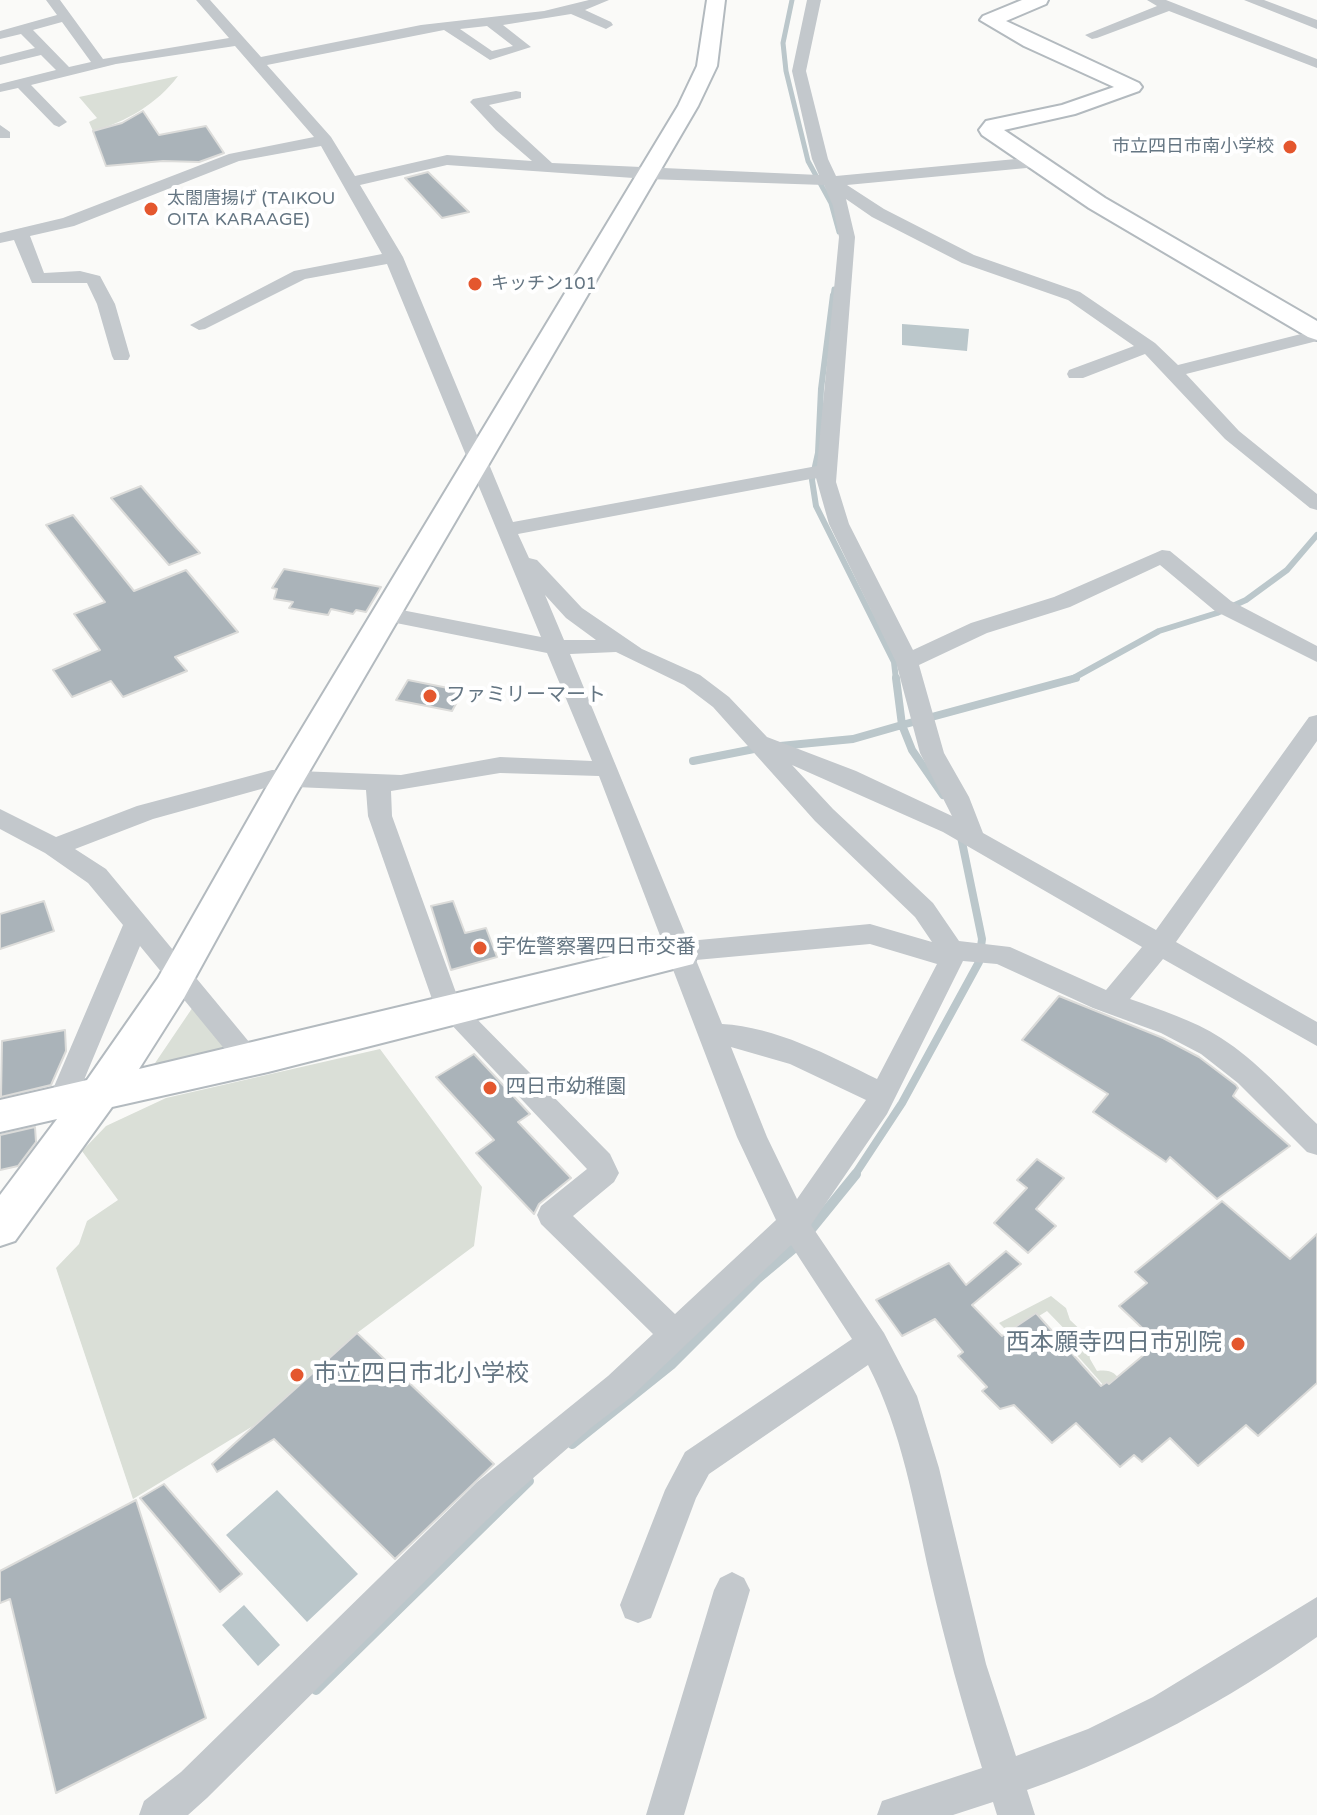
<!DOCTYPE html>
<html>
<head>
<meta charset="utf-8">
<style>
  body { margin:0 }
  canvas { display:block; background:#fafaf8 }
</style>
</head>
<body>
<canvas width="1317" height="1815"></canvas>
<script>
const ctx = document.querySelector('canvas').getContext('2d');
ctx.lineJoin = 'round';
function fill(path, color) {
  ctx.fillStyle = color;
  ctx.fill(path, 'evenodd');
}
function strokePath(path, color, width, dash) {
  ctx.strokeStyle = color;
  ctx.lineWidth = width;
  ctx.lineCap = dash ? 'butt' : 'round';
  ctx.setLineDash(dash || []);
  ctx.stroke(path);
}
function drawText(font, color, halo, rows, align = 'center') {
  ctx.font = font + ' "Varela Round","Noto Sans JP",sans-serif';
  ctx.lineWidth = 8;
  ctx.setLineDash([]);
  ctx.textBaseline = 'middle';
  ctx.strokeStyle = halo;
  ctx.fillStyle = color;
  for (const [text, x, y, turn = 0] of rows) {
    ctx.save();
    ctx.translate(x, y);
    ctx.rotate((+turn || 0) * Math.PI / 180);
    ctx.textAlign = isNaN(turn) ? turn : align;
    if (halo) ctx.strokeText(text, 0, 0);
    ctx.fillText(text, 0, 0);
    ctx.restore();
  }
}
fill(new Path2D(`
  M178 76C157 104 126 122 93 131L89 122 97 118 79 97Z
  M197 1001 239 1056 149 1072Z
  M380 1049 482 1187 474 1246 357 1333 258 1423 133 1499 56 1268 79 1244 87 1221 118 1200 82 1151 106 1126 166 1098Z
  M1051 1296 1066 1308 1070 1320 1086 1335 1090 1359 1097 1371C1111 1369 1115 1373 1123 1383L1105 1387 1075 1353 1079 1344 1047 1311 1010 1334 999 1323Z`), '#dadfd7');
fill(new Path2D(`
  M902 324 969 329 967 351 902 345Z
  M277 1490 358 1574 307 1622 226 1535Z
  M244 1605 280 1645 258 1666 222 1625Z`), '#bbc7cb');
strokePath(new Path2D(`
  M792 0 783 43 786 71 808 161 831 203 839 232
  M833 297 834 289`), '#bbc7cb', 5);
strokePath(new Path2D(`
  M833 295 821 389 818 453 812 480 816 506 894 662 896 680
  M1070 680 1159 631 1217 613 1246 600 1287 570 1317 535`), '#bbc7cb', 6);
strokePath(new Path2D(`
  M780 746 853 739 902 725 896 678
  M693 761 759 748
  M943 795 912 750 902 725 1076 678
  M854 1176 902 1103 979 962 982 939 961 837`), '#bbc7cb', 8);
strokePath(new Path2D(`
  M808 1233 856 1174
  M572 1444 672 1364 757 1279 799 1244
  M316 1690 529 1481`), '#bbc7cb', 10);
const building = new Path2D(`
  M143 111 159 135 206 126 224 153 199 162 163 161 106 166 93 131 122 123Z
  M428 172 469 212 442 218 405 178Z
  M141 486 178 529 200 553 169 565 111 498Z
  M73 515 134 591 186 570 238 632 175 657 187 671 123 697 111 681 72 697 53 670 100 650 74 614 105 602 46 525Z
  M284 569 381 587 366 612 356 610 353 614 331 609 328 615 310 612 289 608 293 602 274 599 277 589 272 588Z
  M408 680 463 691 452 711 396 700Z
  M44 901 54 931 0 949V914Z
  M453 901 465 933 486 928 497 957 451 970 431 906Z
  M1059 996 1163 1038 1199 1057 1236 1085 1238 1088 1233 1096 1290 1146 1217 1199 1170 1157 1166 1162 1093 1112 1108 1094 1022 1040Z
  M65 1030 66 1051 51 1085 1 1097 2 1041Z
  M474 1054 530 1114 518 1122 571 1178 539 1204 534 1214 476 1153 494 1140 436 1077Z
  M35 1127 36 1142 18 1166 0 1170V1135Z
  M1037 1159 1064 1178 1036 1209 1056 1226 1028 1253 994 1223 1027 1188 1017 1180Z
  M1222 1201 1290 1259 1317 1234V1383L1258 1436 1246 1425 1198 1466 1170 1438 1142 1462 1134 1455 1120 1467 1076 1423 1052 1443 1014 1405 1000 1409 982 1391 987 1387 958 1356 963 1352 935 1319 902 1336 876 1300 949 1263 966 1285 1006 1251 1021 1264 972 1305 1002 1336 1036 1313 1101 1386 1107 1382 1109 1384 1158 1343 1119 1306 1147 1283 1135 1272Z
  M357 1333 494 1464 395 1559 274 1439 217 1472 212 1464Z
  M164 1484 242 1574 220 1592 140 1498Z
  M136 1500 206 1718 56 1793 10 1599 0 1603V1571Z`);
fill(building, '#aab3b9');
strokePath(building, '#dcdcda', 2);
const secondary = new Path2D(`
  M707 0H725L717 66 698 106 295 796 184 998 139 1069 680 940 693 944 698 954 693 964 268 1072 112 1107 15 1241 0 1246V1195L57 1119 0 1132V1100L87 1080 158 978 266 788 678 106 697 66Z
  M1022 0H1048L1046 4 1006 21 1139 83 1142 87 1139 91 1075 114 1004 130 1105 198 1317 321V340L1308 337 1089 208 982 135 979 130 986 121 1062 105 1114 87 1024 46 980 20 983 16Z`);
strokePath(secondary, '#b3babf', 4);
fill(new Path2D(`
  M46 0H60L103 59 229 38 196 0H210L261 57 421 25 544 11 589 0H609L585 10 611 22 613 25 606 29 571 14 503 25 531 47 490 60 444 30 267 65 331 137 355 176 447 155 532 161 496 130 470 102 473 99 516 91 521 92V98L489 105 552 163 819 175 812 159 792 71 807 0H821L806 71 828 159 836 176 1037 157 1045 162 1037 167 847 185 884 209 974 255 1080 292 1155 343 1178 365 1317 330V341L1186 374 1239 431 1317 494V510L1310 508 1225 439 1145 354 1083 378H1069L1067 374 1069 370 1134 346 1068 300 962 263 872 217 846 199 855 237 836 482 849 524 913 650 971 623 1054 597 1162 550 1170 551 1231 601 1317 646V662L1215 611 1160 565 1070 607 987 633 919 665 944 753 969 797 983 833 1156 930 1309 717 1317 715V741L1176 942 1317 1022V1046L1163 959 1130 999C1161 1010 1193 1020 1221 1038 1257 1061 1287 1095 1317 1124V1155L1307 1152 1238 1083 1201 1054 1161 1033 1093 1008 997 964 963 961 887 1114 811 1225 884 1333 917 1396 939 1468 986 1664 1016 1756 1088 1729 1153 1697 1317 1597V1637C1227 1701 1131 1753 1027 1790L1035 1815H997L993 1802 953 1815H877L882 1801 982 1768C962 1704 945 1642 930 1577 914 1505 902 1431 868 1365L709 1474 696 1498 651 1618 638 1623 625 1618 620 1605 665 1490 685 1452 852 1339 791 1245 630 1398 592 1427 501 1506 207 1798 188 1815H139L144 1801 181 1772 477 1482 608 1376 653 1334 541 1224 537 1215 541 1206 587 1169 448 1021 439 1019 368 816 366 790 272 786 153 819 75 849 106 869 264 1060 260 1068 250 1071 240 1068 140 946 71 1111 61 1115 51 1111 47 1103 123 925 88 883 45 853 0 829V809L56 837 137 806 272 770 401 775 500 757 592 761 547 653 386 621 378 619 375 614 378 609 386 607 541 637 387 264 305 279 205 329 199 330 190 325 294 271 382 254 321 146 239 161 74 226 30 236 44 273 80 271 100 276 115 304 130 356 128 360H114L112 356 97 304 87 283H32L14 240 0 243V233L63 218 229 154 314 137 235 46 116 64 31 85 67 122 59 127 54 125 18 88 0 92V84L56 70 41 55 0 65V57L35 48 21 34 0 39V31L57 15ZM62 22 91 62 69 67 33 30ZM487 26 513 46 492 51 460 29ZM447 165 648 179 824 185 833 206 839 237 817 466 513 522 403 257 360 185ZM816 478 829 524 896 662 920 753 952 816 856 771 767 737 729 697 700 675 642 649 582 608 537 560 529 558 518 534ZM545 595 566 618 596 640H564ZM616 652 684 685 713 707 815 821 915 917 932 942 870 924 688 941 570 654ZM792 765 943 832 1142 947 1106 990 1010 947 959 941 933 903 833 809ZM500 773 599 776 737 1137 776 1220 675 1314 573 1216 614 1182 619 1173 610 1154 459 1001 392 816 391 791ZM870 944 937 964 877 1079C828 1055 776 1027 722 1024L696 960ZM731 1047 790 1064 866 1100 797 1199 767 1137Z
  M1147 0H1166L1317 59V68L1169 11 1097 38 1092 39 1085 35 1157 6Z
  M1244 0H1264L1317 20V29Z
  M0 125 10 132V138H0Z
  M732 1572 744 1578 750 1590 684 1815H646L714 1590 720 1578Z`), '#c3c8cc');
fill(secondary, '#fff');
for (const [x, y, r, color] of [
  [1290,147,8,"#e4572e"],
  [151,209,8,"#e4572e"],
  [475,284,8,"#e4572e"],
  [430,696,8,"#e4572e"],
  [480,948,8,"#e4572e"],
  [490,1088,8,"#e4572e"],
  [1238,1344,8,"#e4572e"],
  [297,1375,8,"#e4572e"]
]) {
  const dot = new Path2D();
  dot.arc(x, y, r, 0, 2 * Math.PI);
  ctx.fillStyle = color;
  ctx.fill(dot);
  strokePath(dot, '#fff', 3);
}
drawText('18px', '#657683', '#fff', [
  ["市立四日市南小学校",1274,147,"right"],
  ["太閤唐揚げ (TAIKOU",167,199],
  ["OITA KARAAGE)",167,220],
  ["キッチン101",491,284]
], 'left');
drawText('20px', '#657683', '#fff', [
  ["ファミリーマート",446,696],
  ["宇佐警察署四日市交番",496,948],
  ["四日市幼稚園",506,1088]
], 'left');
drawText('24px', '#657683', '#fff', [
  ["西本願寺四日市別院",1222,1344],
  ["市立四日市北小学校",313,1375,"left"]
], 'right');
</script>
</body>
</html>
